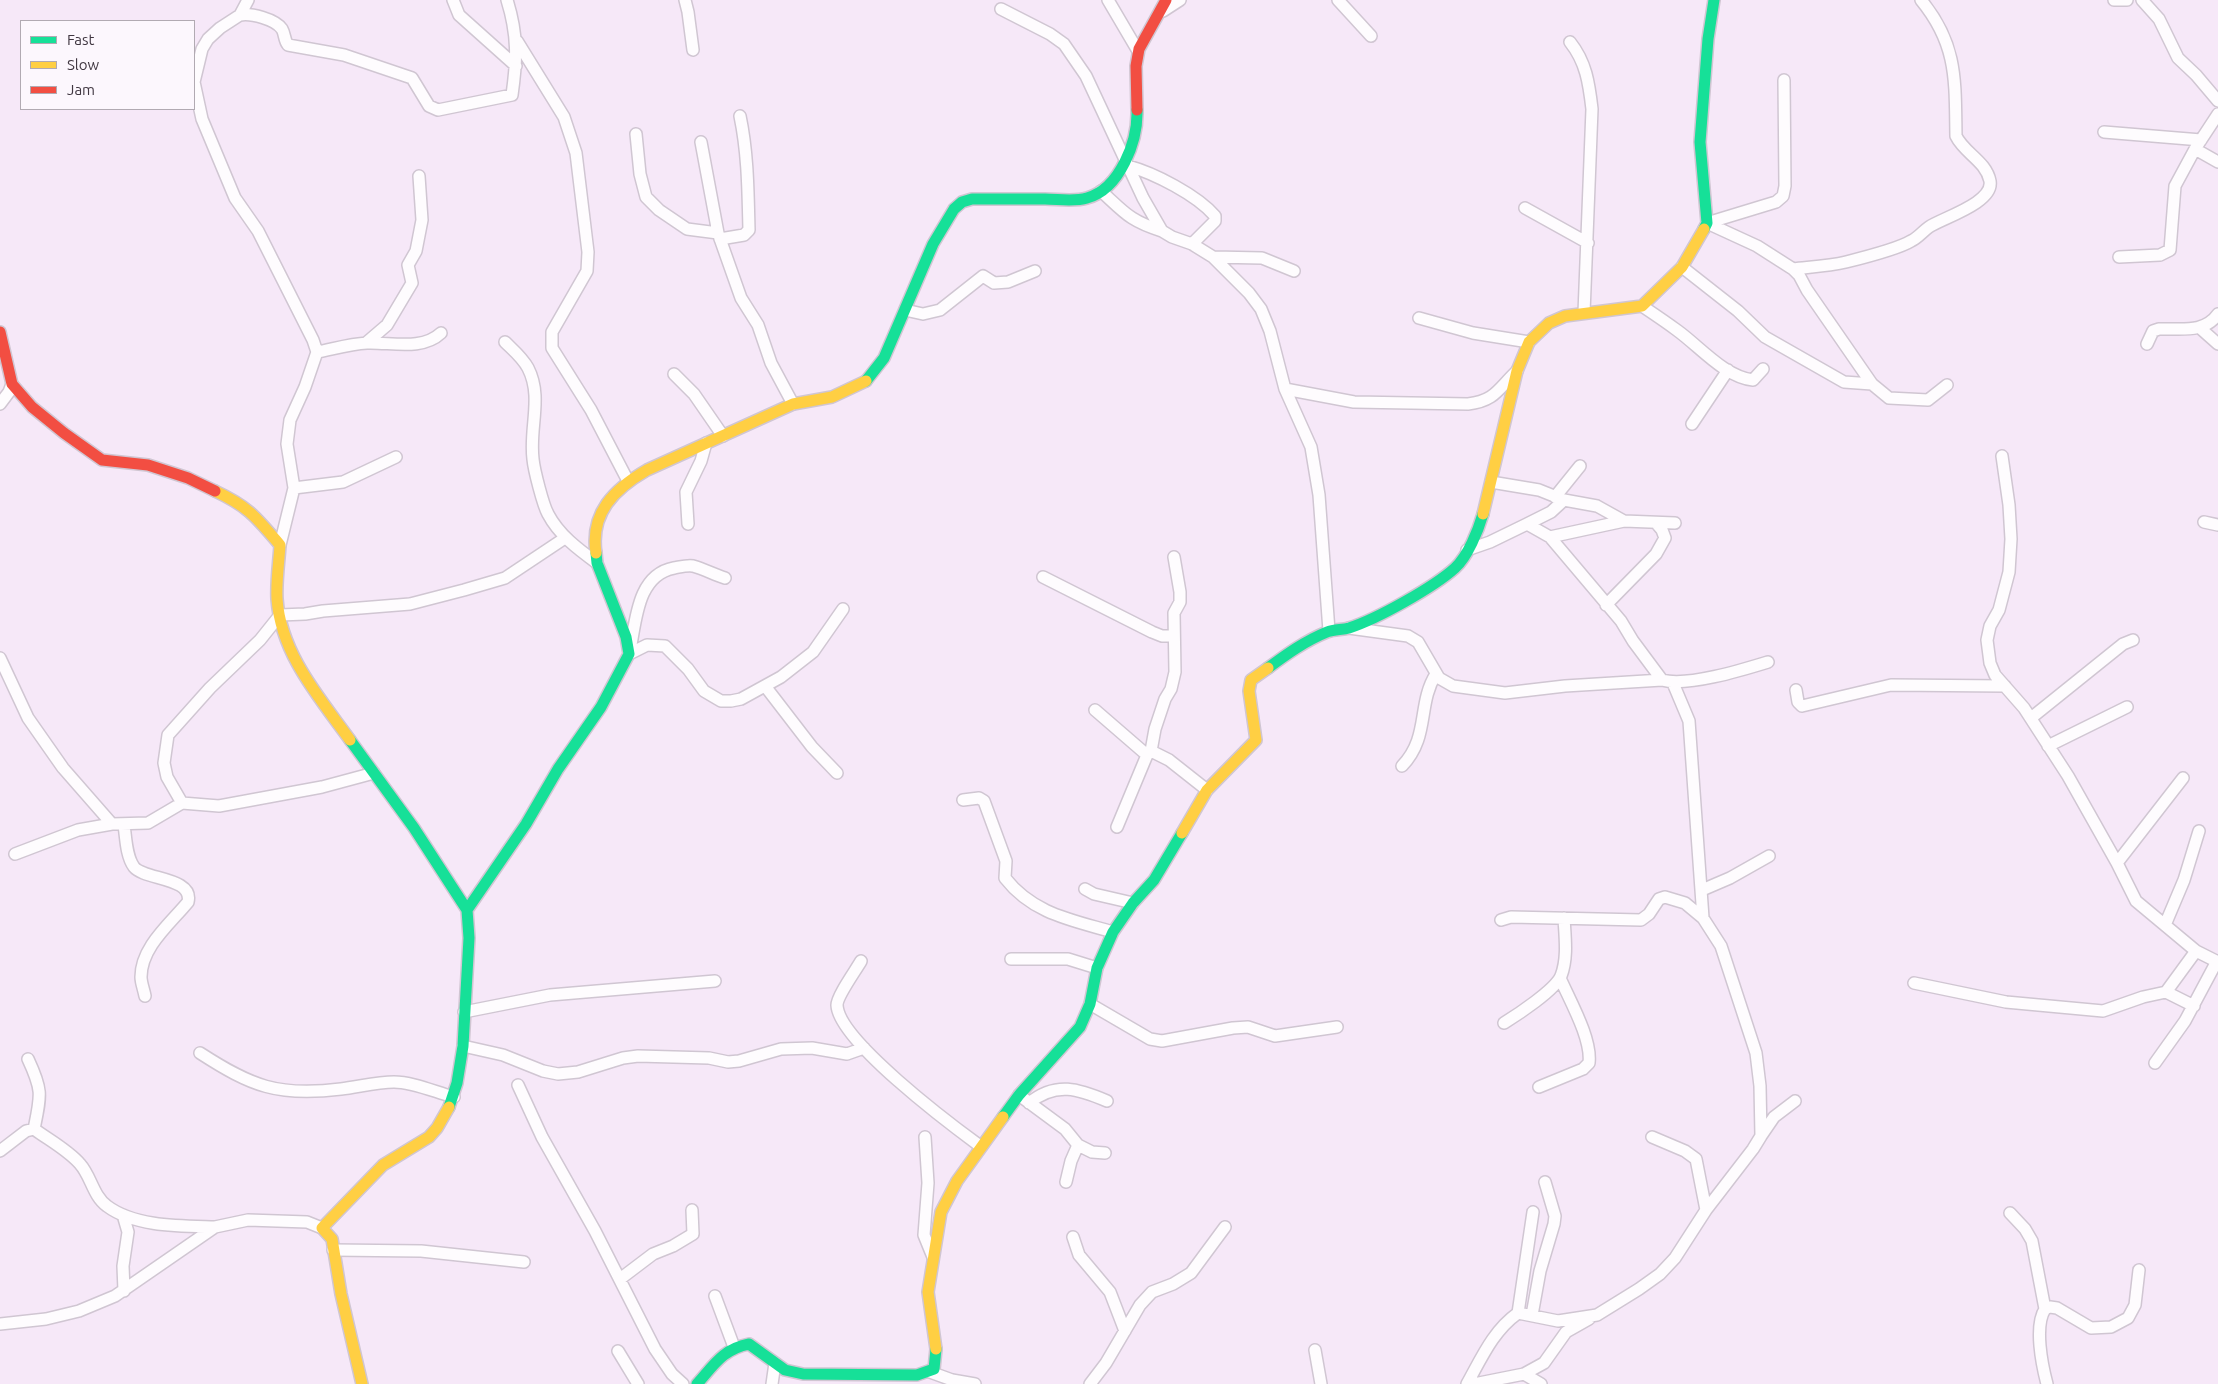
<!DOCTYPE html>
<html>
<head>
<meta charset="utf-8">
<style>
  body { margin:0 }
  #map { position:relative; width:2218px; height:1384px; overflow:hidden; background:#f6e8f8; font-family:Ubuntu,sans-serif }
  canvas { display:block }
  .legend { position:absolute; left:20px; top:20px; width:175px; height:90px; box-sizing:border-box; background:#fcf7fd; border:1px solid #b1aab2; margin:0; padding:6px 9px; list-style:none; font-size:15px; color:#403741 }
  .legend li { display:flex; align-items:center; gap:10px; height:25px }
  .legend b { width:25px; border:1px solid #b1aab2 }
</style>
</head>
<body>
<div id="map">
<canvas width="2218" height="1384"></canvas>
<ul class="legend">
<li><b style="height:6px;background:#16e098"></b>Fast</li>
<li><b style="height:6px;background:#ffcf43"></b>Slow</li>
<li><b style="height:6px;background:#f24e42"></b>Jam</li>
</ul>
</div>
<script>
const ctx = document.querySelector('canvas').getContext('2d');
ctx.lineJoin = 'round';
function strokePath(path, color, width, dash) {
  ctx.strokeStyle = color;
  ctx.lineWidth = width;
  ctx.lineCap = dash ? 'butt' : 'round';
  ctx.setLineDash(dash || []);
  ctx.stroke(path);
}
const street = new Path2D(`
  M248 0 240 15 220 28 208 39 202 49 194 82 202 119 235 198 258 231 313 340 317 352 305 387 290 420 287 444 294 488 280 545
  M453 0 459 15 516 66
  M685 0 688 12 693 50
  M1108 0 1138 51
  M1338 0 1371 36
  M2114 0H2127
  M2142 0 2159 19 2178 58 2196 75 2218 101
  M1001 9 1050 34 1064 44 1086 76 1143 198 1162 231 1172 237 1192 244 1213 257 1249 293 1261 309 1270 331 1285 389 1311 447 1319 495 1329 631
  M1163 11 1180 0
  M240 15C251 13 275 19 282 29 285 34 284 40 288 45L344 55 412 78 429 106 438 110 512 95C517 60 518 35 507 0
  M517 41 564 117 576 153 588 252 587 271 552 332V348L591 410 628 481
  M1570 42C1586 62 1589 83 1592 109L1584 313
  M2104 132 2201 140
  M636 134 640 174 646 197 659 210 687 229 718 233
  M701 142 718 233 741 298 758 325 771 363 793 404
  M2195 149 2218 162
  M1128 166C1154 173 1197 195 1215 216V221L1192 244
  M1101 191C1125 213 1130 221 1162 231
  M1525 208 1588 243
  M1707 223 1757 246 1793 269C1810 267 1829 266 1846 262 1862 258 1898 249 1911 241 1918 238 1923 231 1929 227 1942 218 1994 203 1990 181 1986 161 1964 153 1956 136 1955 81 1958 45 1921 0
  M1707 223 1776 202 1783 196 1785 186 1784 80
  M720 239 744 235 749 230C748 192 748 154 740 116
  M1213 257 1262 258 1294 271
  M2119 257 2160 255 2170 250 2175 186 2195 149 2218 114
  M1682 267 1738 311 1765 337 1844 382 1872 384
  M1793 269 1799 275 1807 290 1872 384 1889 398 1928 400 1947 385
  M1642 306C1654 314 1666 322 1678 331 1700 347 1725 377 1753 380L1763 369
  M905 310 923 314 940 310 983 276 994 283 1008 282 1035 271
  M1419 318 1473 333 1529 342
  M2200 328 2218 344
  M505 342C513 350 522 357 528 368 543 397 529 428 533 459 534 470 543 505 548 514 559 535 578 549 597 563
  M366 343 387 325 412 283 408 265 416 251 422 220 419 176
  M2147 344 2153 331 2159 329C2180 328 2204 334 2218 314
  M317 352C333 349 350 344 367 343 391 342 422 351 441 333
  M674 374 694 394 723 436
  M1285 389 1354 402 1468 404C1495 401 1498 389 1517 371
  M0 404 9 392 12 384
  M1692 424 1728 370
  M2002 456 2009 505 2011 539 2009 572 1999 610 1990 626 1987 640 1990 663 1995 675 2024 708 2068 776 2117 863 2136 901 2196 951 2218 962
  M1491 482 1539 490 1564 500 1597 506 1624 521
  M294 488 343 482 396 457
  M1555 497 1580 466
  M2204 522 2218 525
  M688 524 686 492 701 461 706 443
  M1527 524 1551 512 1564 500
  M1550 537 1621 621 1633 641 1662 680
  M1467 550 1490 542 1527 524 1550 537 1624 521 1675 523
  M1043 577 1152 632 1162 636H1173
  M1606 605 1656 554 1665 538 1662 530 1656 523
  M1349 628 1408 636 1418 642 1439 678 1453 686 1505 693 1565 686 1662 680C1687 687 1742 670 1768 662
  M630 650C636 621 637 575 674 568 680 567 687 565 693 566 704 569 715 575 725 578
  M629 654 647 645 665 646 688 669 704 691 721 701H731L741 699 781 677 813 652 843 609
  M0 658 28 718 63 768 112 824
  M1673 683 1689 721 1703 918
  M765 686 812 747 837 773
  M1796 690 1798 702 1802 706 1891 685 2005 686
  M1095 710 1147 755
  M2031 718 2123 644 2133 640
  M2048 746 2127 707
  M1151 751 1155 729 1165 699 1171 689 1175 672 1174 613 1180 602V592L1174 557
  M1402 766C1430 737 1417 704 1436 674
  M963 800 979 798 984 801 1006 861 1005 878C1033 914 1072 920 1113 932
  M182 803 167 777 164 763 168 735 210 688 260 640 280 615 305 614 323 611 410 604 464 590 505 578 565 538
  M124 825C126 838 126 856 134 867 144 880 194 877 188 902 170 924 141 947 141 977 141 983 144 990 145 996
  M1117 827 1147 755 1151 751 1169 760 1207 790
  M15 854 78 830 112 824 148 823 182 803 219 806 322 787 374 773
  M2117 863 2183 778
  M1085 889 1094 894 1133 903
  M1702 890 1730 878 1769 856
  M2165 925 2184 880 2199 831
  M1011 959H1068L1097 968
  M861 961C856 970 837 996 837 1005 838 1040 950 1124 980 1146
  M1914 983 2006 1002 2103 1011 2143 997 2166 992 2196 951
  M2166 992 2194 1006
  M1090 1004 1150 1039 1162 1041 1233 1028 1248 1027 1275 1036 1337 1027
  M464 1012 550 995 715 981
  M1504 1023C1517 1015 1555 990 1561 976 1568 958 1565 937 1564 918
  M463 1046 503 1055 543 1071 558 1074 578 1072 623 1058 638 1056 709 1058 728 1062 739 1061 781 1049 812 1048 847 1054 864 1048
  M200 1053C251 1086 278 1097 341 1089 358 1087 377 1082 394 1082 413 1082 435 1092 454 1097
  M28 1059C43 1091 41 1095 34 1129
  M2155 1063 2185 1021 2217 961
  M518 1085 542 1137 595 1231 655 1349 672 1374 683 1384
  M1539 1087 1583 1069 1589 1063C1592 1039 1570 1001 1560 978
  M1019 1095 1065 1129 1078 1145 1092 1152 1105 1153
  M1029 1103C1056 1081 1079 1089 1107 1101
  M1761 1136 1774 1117 1795 1101
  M925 1137 928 1183 924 1235 933 1257
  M1652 1137 1685 1151 1696 1159 1706 1210
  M0 1151 26 1131 34 1129C49 1140 68 1150 80 1164 91 1176 93 1196 107 1206 135 1227 181 1226 215 1227
  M1066 1182 1071 1161 1078 1145
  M2010 1213 2025 1229 2032 1241 2045 1309
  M123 1215 128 1232 123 1266 124 1291
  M1073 1237 1079 1255 1110 1292 1125 1331
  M333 1250 421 1251 524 1262
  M620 1279 653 1254 673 1246 693 1234 692 1210
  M715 1296 734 1347
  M1518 1313 1533 1212
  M1532 1315 1540 1271 1554 1224 1555 1216 1545 1182
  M0 1324 46 1319 79 1311 115 1296 215 1227 248 1220 307 1222 322 1228
  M1315 1350 1321 1384
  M618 1351 638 1384
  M930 1372 952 1380 975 1384
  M1524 1374 1541 1384
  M772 1384 775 1363
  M1090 1384 1106 1363 1140 1305 1152 1292 1173 1284 1191 1273 1225 1227
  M1467 1384C1482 1357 1493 1331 1518 1313L1558 1321 1597 1315 1639 1289 1660 1274 1675 1258 1706 1210 1753 1149 1761 1136 1760 1086 1756 1053 1721 946 1703 918 1685 903 1665 897 1659 899 1649 914 1641 920 1511 917 1501 920
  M1474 1384 1524 1374 1544 1363 1566 1332 1589 1319
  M2047 1384C2042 1365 2034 1326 2045 1309L2050 1307 2057 1308 2091 1328 2111 1327 2128 1318 2135 1305 2139 1270`);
const fast = new Path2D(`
  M1704 229 1707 223 1700 142 1708 39 1714 0
  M866 381 884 358 933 244 954 209 962 202 972 199C996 199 1021 199 1045 199 1058 199 1074 202 1087 198 1120 189 1138 141 1137 110
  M1268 668C1287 654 1305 641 1327 632 1334 629 1342 630 1349 628 1377 619 1434 587 1455 568 1468 556 1478 531 1483 514
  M350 740 414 828 467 910 469 938 463 1046 457 1083 449 1107
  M467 910 526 824 558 769 601 707 629 654 626 637 597 563 596 553
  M1003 1117 1019 1095 1080 1027 1090 1004 1097 968 1113 932 1133 903 1154 880 1182 833
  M697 1384C714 1365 723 1349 749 1344L785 1370 803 1374 917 1375 934 1369 936 1349`);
const slow = new Path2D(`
  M215 491C249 507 256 517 280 545 279 562 276 581 277 599 281 654 319 697 350 740
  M1483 514 1517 371 1529 342 1549 323 1565 316 1642 306 1682 267 1704 229
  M596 553C590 513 614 489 647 470L793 404 832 397 866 381
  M1182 833 1207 790 1256 740 1249 691 1251 680 1268 668
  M936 1349 928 1292 941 1212 957 1181 1003 1117
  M362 1384 341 1294 332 1239 322 1228 383 1165 429 1137 437 1128 449 1107`);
const jam = new Path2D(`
  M1137 110 1136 66 1139 49 1166 0
  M0 332 12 384 32 407 64 433 102 460 148 465 188 478 215 491`);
strokePath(street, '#d0c6d2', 14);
strokePath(fast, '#d0c6d2', 14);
strokePath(slow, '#d0c6d2', 14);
strokePath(jam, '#d0c6d2', 14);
strokePath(street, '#fefcfe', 11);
strokePath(fast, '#16e098', 11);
strokePath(slow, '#ffcf43', 11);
strokePath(jam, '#f24e42', 11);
</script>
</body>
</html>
